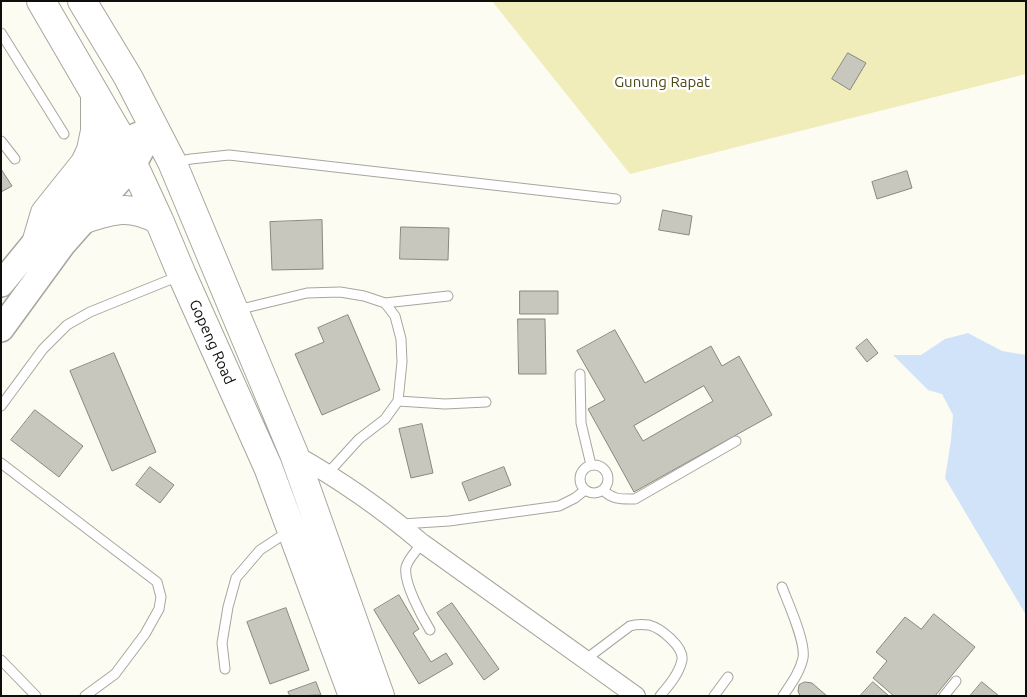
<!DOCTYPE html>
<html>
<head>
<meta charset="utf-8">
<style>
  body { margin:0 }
  #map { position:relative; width:1027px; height:697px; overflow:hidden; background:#fdfcf3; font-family:Ubuntu,sans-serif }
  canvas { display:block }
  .frame { position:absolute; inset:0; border:2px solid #0f0e0c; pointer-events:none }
</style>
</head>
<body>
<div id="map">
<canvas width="1027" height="697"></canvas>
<div class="frame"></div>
</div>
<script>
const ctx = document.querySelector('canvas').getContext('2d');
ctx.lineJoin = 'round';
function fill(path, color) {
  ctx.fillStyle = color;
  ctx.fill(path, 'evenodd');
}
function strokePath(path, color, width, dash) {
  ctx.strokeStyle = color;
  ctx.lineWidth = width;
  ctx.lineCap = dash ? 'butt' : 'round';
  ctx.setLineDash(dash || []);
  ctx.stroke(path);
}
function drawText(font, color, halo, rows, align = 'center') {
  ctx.font = font + ' Ubuntu,sans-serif';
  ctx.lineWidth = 5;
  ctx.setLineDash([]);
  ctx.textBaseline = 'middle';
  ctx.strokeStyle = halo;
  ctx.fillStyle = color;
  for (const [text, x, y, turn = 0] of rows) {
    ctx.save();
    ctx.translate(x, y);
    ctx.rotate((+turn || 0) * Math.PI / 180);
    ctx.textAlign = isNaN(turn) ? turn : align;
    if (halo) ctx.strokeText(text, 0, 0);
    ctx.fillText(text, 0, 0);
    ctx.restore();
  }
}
fill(new Path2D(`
  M492 1H1026V74L630 174Z`), '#f0edba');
fill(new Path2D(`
  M968 333 1002 351 1026 355V615L945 478 951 440 953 415 942 394 928 390 893 355H921L945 339Z`), '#d0e3f8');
const building = new Path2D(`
  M848 53 866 63 850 90 832 79Z
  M1 169 12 186 1 192Z
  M907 171 912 188 877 199 872 182Z
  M663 210 692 216 689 235 659 230Z
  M322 220 323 269 272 270 270 222Z
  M401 227 449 228 448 260 400 259Z
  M520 291H558V314H520Z
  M348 315 380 390 322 415 295 354 324 342 318 328Z
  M518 319H545L546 374H519Z
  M615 330 645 383 711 346 722 366 739 356 772 415 634 492 588 409 605 400 577 351ZM704 386 713 401 643 441 634 426Z
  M867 339 878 353 867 362 856 348Z
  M114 353 156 452 112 471 70 371Z
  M35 410 83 446 59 477 11 440Z
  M422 424 433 473 411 478 399 429Z
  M150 467 174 485 160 503 136 485Z
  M504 467 511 485 469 501 462 483Z
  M399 595 419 629 413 633 431 662 446 653 453 664 419 684 374 610Z
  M452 603 499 669 484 680 437 613Z
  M286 608 309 670 270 684 247 622Z
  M934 614 975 647 935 696H894L873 678 887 661 876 652 905 617 921 629Z
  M316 682 321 695 290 696 288 692Z
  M805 682 812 683 827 696H800L798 691 799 685Z
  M873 682 889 696H860Z
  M982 682 999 696H970Z`);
fill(building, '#c7c7be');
strokePath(building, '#888880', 1);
const service = new Path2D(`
  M1 33 64 134
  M1 141 15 159
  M175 162 191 159 229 155 616 199
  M385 303 448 296
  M237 310 307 293 340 292 364 296 385 303 395 316 401 339 402 362 398 401 385 419 359 439 328 473
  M580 374 581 423 591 465
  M398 401 445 404 486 402
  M1 406 43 349 67 325 90 312 179 276
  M1 463 157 582 161 597 159 609 145 634 115 674 85 696
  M580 479a14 14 0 1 1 28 0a14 14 0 1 1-28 0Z
  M603 490C613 500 621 499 635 499L736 441
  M402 524 449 521 559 506 575 498 585 490
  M422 543C417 550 408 559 406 567 403 582 422 617 430 630
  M782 587C788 603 806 642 803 658 800 672 791 684 783 696
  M586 659 630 626C636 624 642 624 649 625 661 628 684 647 682 660 679 674 669 685 660 696
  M1 660 36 696
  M225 669 222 643 228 607 236 578 260 550 289 531
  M714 696 728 677
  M944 696 956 681`);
const minor = new Path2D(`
  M291 455 294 454C339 479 382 509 422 543L636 696`);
const secondary = new Path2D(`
  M1 284 37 240 123 142 141 134
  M1 329 63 244 133 165 154 127`);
const trunk = new Path2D(`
  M41 1 123 142 159 220 182 275 268 467 353 696
  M82 1 128 77 172 162 294 454 380 696
  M85 219C115 209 130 205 159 220
  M37 240 45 213 85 163 91 150 95 131V97`);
strokePath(service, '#a7a69e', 11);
strokePath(minor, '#a7a69e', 20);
strokePath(secondary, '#a7a69e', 28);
strokePath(trunk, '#a7a69e', 30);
strokePath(service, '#fff', 9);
strokePath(minor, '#fff', 18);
strokePath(secondary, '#fff', 25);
strokePath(trunk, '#fff', 28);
drawText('15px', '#4c4814', '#fff', [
  ["Gunung Rapat",662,82]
]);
drawText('15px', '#0f0e0c', '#fff', [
  ["Gopeng Road",212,342,66]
]);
</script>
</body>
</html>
